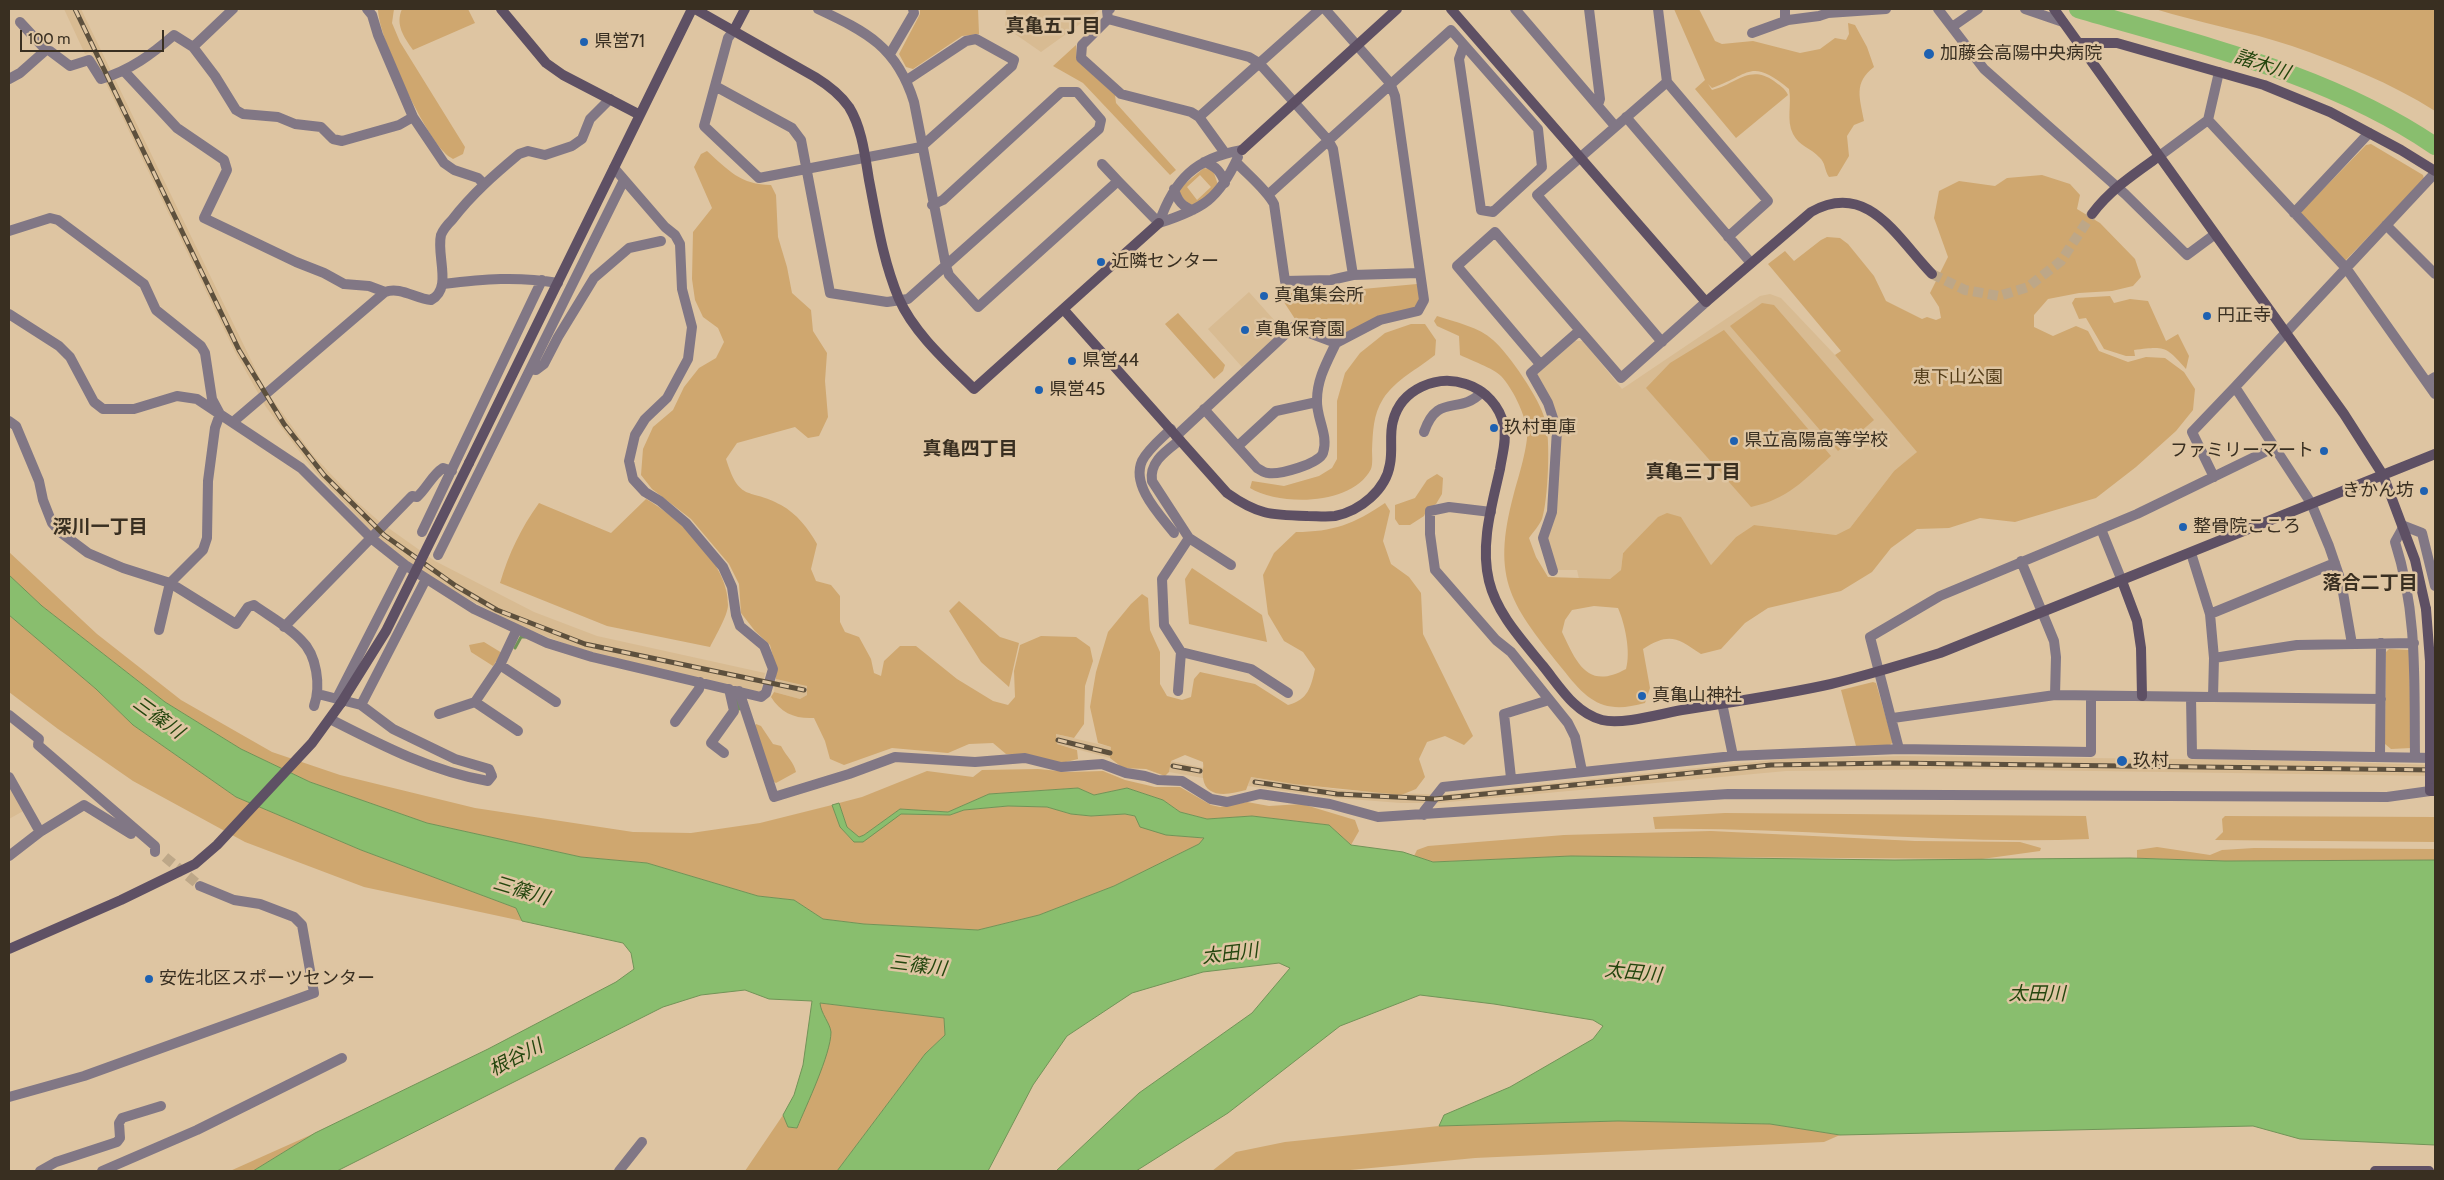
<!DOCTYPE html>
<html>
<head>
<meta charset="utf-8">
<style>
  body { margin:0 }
  #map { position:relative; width:2444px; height:1180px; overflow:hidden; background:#dec5a2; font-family:Cabin,sans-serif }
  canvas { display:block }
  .frame { position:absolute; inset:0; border:10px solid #392f21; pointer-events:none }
  .scale { position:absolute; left:20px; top:30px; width:144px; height:22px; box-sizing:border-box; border:2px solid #392f21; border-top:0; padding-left:6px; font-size:15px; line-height:18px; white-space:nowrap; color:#392f21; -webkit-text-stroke:4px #dec5a2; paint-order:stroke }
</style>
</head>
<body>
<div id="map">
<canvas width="2444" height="1180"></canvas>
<div class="frame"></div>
<div class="scale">100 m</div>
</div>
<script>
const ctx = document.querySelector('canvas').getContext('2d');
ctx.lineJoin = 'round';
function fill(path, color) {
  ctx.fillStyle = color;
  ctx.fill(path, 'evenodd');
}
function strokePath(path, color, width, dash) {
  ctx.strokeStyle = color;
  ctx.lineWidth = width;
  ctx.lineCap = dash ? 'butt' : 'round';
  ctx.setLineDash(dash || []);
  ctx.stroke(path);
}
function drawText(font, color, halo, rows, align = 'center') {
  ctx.font = font + ' Cabin,"Noto Sans JP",sans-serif';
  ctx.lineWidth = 5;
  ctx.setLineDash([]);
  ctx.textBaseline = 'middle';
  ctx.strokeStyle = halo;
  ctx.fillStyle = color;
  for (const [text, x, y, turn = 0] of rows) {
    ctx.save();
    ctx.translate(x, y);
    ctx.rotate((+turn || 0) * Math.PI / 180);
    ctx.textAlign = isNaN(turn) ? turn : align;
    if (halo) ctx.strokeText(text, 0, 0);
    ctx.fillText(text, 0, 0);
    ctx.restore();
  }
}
fill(new Path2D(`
  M64 9H81L265 389 312 454 357 502 381 523 372 532 315 472 266 407 235 352 91 52 85 54Z
  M1006 9H1101L1041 52 1005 27Z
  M1249 292 1283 330 1242 367 1208 329Z
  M1770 294 1781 298 1835 355 1918 452 1894 471 1850 528 1836 535 1754 525 1736 537 1711 565 1681 517 1623 552 1621 570 1610 579H1579L1577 570H1557L1547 541 1553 408 1537 374 1575 341H1583L1622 389 1760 296Z
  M387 527 435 561 534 612 597 636 765 673 761 693 612 658 568 645 517 625 455 592 406 560 378 538Z
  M776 679 807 685V695L800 699 774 692Z
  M1056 734 1111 747 1110 758 1057 744Z
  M1901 756 2275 760 2435 765V776L1959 769 1786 771 1438 803H1401L1337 798 1248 786 1250 777 1341 790 1441 795 1783 759Z
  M1171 761 1204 768 1203 778 1169 772Z
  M9 786 25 810 9 819Z`), '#d8bb92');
fill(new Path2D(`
  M378 9H394L392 23 400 42 465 147 463 154 453 159C450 157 446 155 444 152 423 131 378 37 378 9Z
  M402 9H468L475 23 413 50C404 37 395 25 402 9Z
  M920 9H978L979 34 962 36 913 69 906 67 899 54 920 14Z
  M1674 9H1699L1715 41 1722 44 1753 41 1800 53 1820 49 1835 38 1846 40 1849 34 1848 23 1855 25 1867 47 1874 67C1853 83 1860 98 1864 121L1854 125 1847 136 1849 156 1837 176 1829 177C1824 170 1826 163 1819 157 1811 148 1799 146 1793 134 1786 120 1792 104 1789 89 1750 57 1750 75 1712 88L1708 84 1712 90C1737 84 1749 64 1774 81 1779 85 1785 88 1788 95L1736 138 1695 89 1705 80Z
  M2155 9H2435V111C2391 83 2341 63 2292 46 2247 31 2200 23 2155 9Z
  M1076 45 1077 60 1115 95 1116 103 1176 170 1170 175 1083 83 1053 66Z
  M2371 144 2423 175 2424 179 2345 261 2300 213 2366 145Z
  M707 151C728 170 741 185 771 185L776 195 778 237 787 267 792 293 811 310 813 331 827 353 825 381 828 417 819 436 808 438 795 427 737 443 726 459C740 504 749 487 781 505 797 514 808 528 817 544L811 569 816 581 831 585 840 596V622L845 632 859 637 871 659 874 673 881 676 884 661 900 646H916L957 679 993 701 1008 705 1015 697 1014 671 1020 645 1041 636 1076 637 1090 647 1093 661 1085 686 1084 724 1074 738 1056 734 1057 744 1077 750 1078 759 1062 763 1025 755 1006 754 993 743 969 744 948 753 892 748 844 765 830 759 825 741 814 718C795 719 781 713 771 697L774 692 800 699 807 695V686L776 679V668L770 645 755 631 741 613 739 584 729 564 691 519 652 489 641 475 643 449 653 427 673 410 684 387 699 368 716 358 724 342 718 328 703 317 695 300 692 279 693 232 712 208 694 167 701 154Z
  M1204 168 1213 170 1218 185 1198 205H1189L1180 194V188ZM1200 175 1211 187 1197 200 1187 187Z
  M2042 175 2070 184 2080 195 2077 209 2100 223 2135 259 2141 277 2133 286 2112 291 2079 293 2048 299 2034 315V327L2053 336 2076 326 2088 331 2099 351 2128 362 2146 357 2165 358 2184 372 2195 389 2193 410 2176 431 2136 467 2096 498 2015 522 1980 518 1949 528 1917 529 1891 548 1872 572 1841 591 1768 608 1745 623 1721 649 1701 654C1677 638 1670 632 1643 649L1650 688 1645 703C1606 714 1589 703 1565 672 1512 605 1490 582 1514 493 1518 479 1529 443 1527 430 1524 412 1513 389 1501 376 1493 368 1470 360 1460 355L1459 336 1437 326 1434 321 1437 316C1455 322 1479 327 1493 340 1509 354 1540 399 1545 420 1551 438 1548 501 1542 519 1539 526 1533 532 1529 538L1536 557 1548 577 1610 579 1621 570 1623 553 1658 517 1667 513 1681 517 1711 565 1736 537 1754 525 1836 535 1850 528 1894 471 1917 452 1835 355 1841 351 1768 264 1785 251 1794 261 1821 240 1827 237 1840 238 1848 244 1874 276 1886 301 1922 319 1927 317 1936 320 1941 318 1939 307 1930 293 1948 257 1934 218 1939 191 1959 181 1995 186 2007 178ZM1594 606 1618 608C1625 624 1631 652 1626 669 1588 690 1577 664 1562 632L1565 620 1572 610Z
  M1417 284 1421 299 1415 308 1340 335 1332 336 1297 322 1282 299 1285 293 1330 292Z
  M2110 296 2114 303 2130 299 2148 301 2166 341 2178 334 2189 356 2186 369C2166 346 2165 346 2134 350L2135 356H2126L2104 349 2086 318 2079 319 2072 303 2075 298Z
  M1762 303 1774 305 1874 420 1838 451 1730 326Z
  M1178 313 1225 365 1223 371 1214 379 1165 324Z
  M1411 324H1425L1436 340 1435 355C1418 369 1396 379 1383 399 1373 415 1373 431 1372 450 1372 455 1373 464 1371 469 1352 506 1280 506 1250 488L1252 481 1284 486 1319 476 1332 468 1337 459V401L1345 373 1360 353 1385 333Z
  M1724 330 1831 456C1804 480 1788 499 1751 507L1646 388 1670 363Z
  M1437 474 1443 478 1442 494 1436 504 1427 509 1424 516 1410 525H1399L1395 519V505L1415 498 1427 480Z
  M646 499C679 518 729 564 728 605 728 615 715 637 710 647L607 626 500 583C509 553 521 528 539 503L611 533Z
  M1385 503 1390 511 1383 541 1391 564 1409 577 1421 593 1423 634 1473 736 1464 745 1445 736 1427 742 1419 759 1425 777 1416 789 1401 795 1294 784 1251 777 1246 790C1231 794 1206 800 1203 778 1202 773 1204 767 1203 762L1185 755 1171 761 1169 772 1165 776 1146 769 1123 768 1110 758 1111 747 1098 743 1090 707 1096 672 1108 632 1131 604 1142 594 1148 598 1150 630 1160 652V684L1167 696 1182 700 1191 697 1194 679 1200 672 1255 684 1288 705C1308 700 1311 687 1315 669L1303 652 1284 641 1268 614 1263 575 1274 553 1296 532C1333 532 1354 524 1385 503Z
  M9 552 97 634 181 700 272 752 340 775 475 808 633 832 691 833 760 823 832 805 840 827 854 842 901 814 950 815 964 810 1008 806 1047 807 1071 814 1091 816 1125 814 1135 816 1166 835 1205 838 1199 844 1114 886 1039 915 978 930 864 924 823 919 794 900 758 896 647 863 581 857 427 823 310 782 241 749 165 702 42 606 9 575Z
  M1192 568 1262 615 1267 642 1189 624 1185 579Z
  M959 601 1000 637 1019 643 1009 687 981 662 949 611Z
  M9 615 96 689 133 725 236 797 361 850 516 908 522 921 364 887 245 842 133 781 58 729 9 692Z
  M484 642 502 653 493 666 471 652 469 645Z
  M2389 649 2409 650 2411 748 2391 749 2385 744 2386 652Z
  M1873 682 1876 683 1893 742 1890 745 1856 746 1841 690Z
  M756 724 761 726 773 744 781 746C786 756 794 762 796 772L776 783 771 780 754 728Z
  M1038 769 1069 772 1103 771 1125 780 1155 787H1180L1211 805 1220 807 1247 802 1269 806 1302 804 1355 820 1359 831 1351 845 1329 825 1252 816 1207 819 1180 812 1163 800 1127 788 1094 795 1078 788 989 794 948 812 900 809 864 835 859 837 847 827 839 803 862 797 927 771 973 777 982 770Z
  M1725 813 2086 816 2089 839C1944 845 1800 827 1655 829L1653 817Z
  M2225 816 2435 817V842L2215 840 2223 832 2222 819Z
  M1711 831 1915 841 2020 842 2041 848 2040 851 1982 859 1571 856 1433 862 1414 856 1417 850 1428 846 1564 835Z
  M2157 847 2210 855 2222 850 2254 848 2435 849V860L2225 861 2137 858V850Z
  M820 1003 944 1018 945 1035 925 1054 837 1171H745L783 1115 788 1127 797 1128 831 1032 821 1010Z
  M1618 1121 1770 1124 1840 1135 1824 1142 1475 1158 1340 1171H1212L1236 1152 1285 1142 1439 1126Z
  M315 1133 253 1171H230Z`), '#cfa76f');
const water = new Path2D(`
  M9 575 42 606 165 702 241 749 310 782 427 823 581 857 647 863 758 896 794 900 823 919 864 924 978 930 1039 915 1114 886 1199 844 1204 838 1166 835 1140 827 1135 816 1125 814 1091 816 1071 814 1047 807 1008 806 964 810 950 815 901 814 863 842H854L840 827 832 805 839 803 847 827 859 837 864 835 900 809 948 812 989 794 1078 788 1094 795 1127 788 1163 800 1180 812 1207 819 1252 816 1329 825 1351 845 1403 852 1433 862 1571 856 1894 860 2130 858 2225 861 2435 860V1145L2300 1139 2253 1126 1840 1135 1770 1124 1618 1121 1439 1126 1444 1115 1510 1087 1593 1039 1603 1026 1593 1020 1494 1004 1420 995 1340 1026 1228 1113 1136 1171H1056L1139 1093 1252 1013 1290 968 1279 963 1203 972 1132 993 1067 1036 1033 1085 988 1171H837L925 1054 945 1035 944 1018 820 1003C821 1014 830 1023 831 1032 831 1054 806 1106 797 1128L788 1127 783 1115 794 1095 803 1065 812 1001 769 999 745 990 701 995 663 1007 337 1171H253L315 1133 488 1049 616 982 634 969 631 953 623 943 522 921 516 908 361 850 236 797 133 725 96 689 9 615Z`);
fill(water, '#89be6e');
strokePath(water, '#719357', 1);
strokePath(new Path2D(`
  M515 648 521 637H525
  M736 697 739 709`), '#719357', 3);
strokePath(new Path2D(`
  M2078 9C2200 45 2329 74 2435 146`), '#89be6e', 18);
strokePath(new Path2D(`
  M165 857 200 886`), '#bda788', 10, [10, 5]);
strokePath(new Path2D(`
  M1932 274 1965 290 1999 296 2028 287 2061 261 2092 214`), '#bda788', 10, [10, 5]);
strokePath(new Path2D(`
  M367 9 372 15 378 35 413 117 444 163 454 170 478 178 484 184
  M818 9C867 32 897 47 914 102L946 266 949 275 978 307 1118 181 1159 223
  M1110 9 1107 11 1108 19 1082 45 1081 58 1121 94 1191 112 1199 117 1225 153
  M1515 9 1615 126
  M1589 9 1600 99 1598 105
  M1658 9 1667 82 1768 201 1728 237
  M1785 9V21
  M1938 9 1984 69 2125 194 2187 255 2214 235
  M2025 9 2063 22
  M1108 19 1249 57 1259 63 1328 140 1333 149 1353 275
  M20 22 46 50
  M1952 27 1978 9
  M734 30 728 38 704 126 759 178 921 147 1012 66 1014 60 976 39 966 41 907 80
  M1752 33 1788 20 1819 16 1828 13 1886 9
  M193 47 233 9
  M890 54 914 13 913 9
  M124 71 177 128 224 160 227 170 204 218 296 262 324 273 344 284 369 286 385 292
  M9 79 20 73 46 50 50 51 70 66 89 60 101 79C131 70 152 54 174 35L193 47 215 76 236 110 243 114 278 117 295 124 321 127 333 139 342 141 399 125 413 117
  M715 86 792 128 801 140 830 293 887 302 908 299 1099 129 1101 120 1077 92H1061L943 200 932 205
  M1199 117 1320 9
  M1626 117 1751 263
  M2208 120 2346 268 2435 394
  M2158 157 2208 120 2219 72
  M1204 162C1216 166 1221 172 1225 183
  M1236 162C1248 175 1266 189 1274 204L1285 281 1331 280 1353 275 1419 273
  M1102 164 1118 181
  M1174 189C1177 200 1182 207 1193 210
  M1269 194 1451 30 1538 129 1542 167 1493 212 1481 210 1459 59 1464 45
  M2294 213 2369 133
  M1159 223C1174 180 1195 158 1242 150
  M1159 223C1203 209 1219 199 1238 157
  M2386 225 2435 274
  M9 231 50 218 58 220 144 284 156 310 201 346 205 353 212 399 220 414 215 428 208 481 207 538 203 550 170 583 159 630
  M443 284C484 279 517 276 558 283
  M9 314 59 346 70 357 94 402 103 409H134L177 396 197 399 301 468 371 538 405 565 474 609 547 643 592 657 761 697 766 693 773 669 764 646 740 626 736 615 732 587 723 567 686 523 660 501 645 492 633 479 629 461 635 435 645 419 667 398 688 359 692 327 682 289 680 244 675 235 665 227 614 168
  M1662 342 1537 195 1667 82
  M1540 364 1457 266 1495 232 1621 378 1706 302
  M531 369 536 370 544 364 558 337 594 278 629 248 661 241
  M2427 382 2435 377
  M1204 409 1257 468C1261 470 1264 473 1268 473 1279 475 1319 464 1323 453 1329 435 1316 418 1317 400 1317 379 1327 362 1336 343
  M9 421 16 426 39 481 43 500 52 523 60 532 88 553 123 568 170 583 236 624 248 607 254 605C269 616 288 626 301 640 317 655 321 686 314 706
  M233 422 385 292C400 286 416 299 431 300 453 288 436 256 441 235 443 230 448 224 452 220 472 194 494 175 519 154L528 151 545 155 572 146 582 139 590 119 610 99
  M1171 429C1161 439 1148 449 1142 461 1131 486 1160 515 1174 533
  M1424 432C1438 392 1459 416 1482 392
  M1176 436 1293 327 1336 343 1380 320 1418 311 1424 300 1395 96 1390 83 1325 9
  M1180 440C1166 451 1149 462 1152 481L1189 538 1231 565
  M1238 446 1276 411 1317 402
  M2214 477 2192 432 2235 387
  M1491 512 1449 507 1430 511V534L1435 570 1496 640 1511 652 1568 723 1575 737 1582 771
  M2101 529 2122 581
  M422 532 542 280
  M1189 538 1162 579 1164 625 1181 652 1251 669 1288 693
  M438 555 624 180
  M2021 561 2054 641 2056 657 2055 695
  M1553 571 1543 538 1552 512 1557 430 1548 403 1531 373 1579 331
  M2210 614 2335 563
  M284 627 412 496 417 497C427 488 432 475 443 468L452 471
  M517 629 500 665 475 702 518 731
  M2352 644 2341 581 2329 546 2311 503 2235 387 2435 173
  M2214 658 2297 645 2414 643
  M500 665 556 702
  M739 691 774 797 849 774 895 757 975 762 1025 758 1061 767 1102 764 1126 773 1145 776 1158 780 1182 781 1211 799 1227 802 1260 794 1330 804 1378 817 1728 794 2387 797 2430 791
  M1178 691 1181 652
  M318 694 361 705 393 729 455 759 489 769 492 776 488 781C431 771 381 745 330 719
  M2191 697 2192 754 2435 758
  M2213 697 2381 699
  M337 698 405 565
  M1722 703 1733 756
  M361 705 426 579
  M439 714 475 702
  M9 715 39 739 38 745 155 846V852
  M1893 718 2055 695 2213 697 2214 658 2210 614 2191 553
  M675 722 699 689 700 682
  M1899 749 1870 637 1940 596 2137 514 2273 448
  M724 753 711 743 734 711 729 689
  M2380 757 2381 643
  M2415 757C2414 683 2418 613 2395 542L2404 526 2422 533 2435 586
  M9 777 40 832
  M1511 778 1504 714 1549 700
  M1424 815V811L1443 787 1733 756 1899 749 2091 752V696
  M9 856 40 832 84 805 131 834
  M9 1097 84 1076 314 993 302 925 294 917 260 904 234 900 200 886
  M40 1171 56 1162 117 1142 120 1138 119 1123 122 1118 161 1106
  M102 1171 197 1130 342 1058
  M619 1171 642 1142`), '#817785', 10);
strokePath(new Path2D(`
  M501 9 546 63 563 75 640 115
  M695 9 815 77C828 85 840 94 849 107 862 128 865 156 869 180 877 221 883 261 899 299 914 333 948 363 974 389L1159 223
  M1451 9 1706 302 1811 212C1868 180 1897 238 1932 274
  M2054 9 2344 414 2383 475 2415 560 2426 609
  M734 30 745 9
  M2078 43H2117L2264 85 2330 112 2401 150 2435 171
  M1242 150 1397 9
  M2092 214C2110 190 2134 174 2158 157
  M1064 310 1227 493C1258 515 1271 515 1308 516 1316 516 1326 517 1335 516 1360 511 1386 490 1390 464 1393 449 1389 435 1393 421 1401 389 1437 374 1466 384 1485 390 1500 406 1504 426 1507 440 1502 455 1500 469 1492 505 1480 544 1489 581 1497 614 1522 640 1543 666 1560 687 1575 713 1602 720 1622 725 1660 714 1682 710 1731 702 1782 695 1831 684 1868 675 1904 664 1940 653L2435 454
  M469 463 692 9
  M2122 581 2137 621 2141 648 2142 696
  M2430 779V791H2435
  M9 949 121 900 195 864 217 845 312 743 341 703
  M2375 1171H2429`), '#5e5064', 10);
const rail = new Path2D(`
  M75 9 239 350 284 424 324 475 384 535 456 586 497 610 585 644 804 690
  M1058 740 1110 753
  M1173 766 1200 771
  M1255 782 1337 794 1435 799 1771 765 1890 763 2435 770`);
strokePath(rail, '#5d503d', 5);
strokePath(rail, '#dec5a2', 3, [9]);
strokePath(new Path2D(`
  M2426 609 2430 661V779
  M341 703 386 631 469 463`), '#5e5064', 10);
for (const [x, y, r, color] of [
  [584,42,5,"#1e61b1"],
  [1929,54,6,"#1e61b1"],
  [1101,262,5,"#1e61b1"],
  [1264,296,5,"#1e61b1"],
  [2207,316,5,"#1e61b1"],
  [1245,330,5,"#1e61b1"],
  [1072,361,5,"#1e61b1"],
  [1039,390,5,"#1e61b1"],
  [1494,428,5,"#1e61b1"],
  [1734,441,5,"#1e61b1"],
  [2324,451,5,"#1e61b1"],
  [2424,491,5,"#1e61b1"],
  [2183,527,5,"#1e61b1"],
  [1642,696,5,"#1e61b1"],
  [2122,761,6,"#1e61b1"],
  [149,979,5,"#1e61b1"]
]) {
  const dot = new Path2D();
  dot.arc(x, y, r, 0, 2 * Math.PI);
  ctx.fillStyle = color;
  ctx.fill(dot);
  strokePath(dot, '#dec5a2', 2);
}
drawText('18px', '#392f21', '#dec5a2', [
  ["県営71",594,42],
  ["加藤会高陽中央病院",1940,54],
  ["近隣センター",1111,262],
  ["真亀集会所",1274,296],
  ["円正寺",2217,316],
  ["真亀保育園",1255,330],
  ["県営44",1082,361],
  ["県営45",1049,390],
  ["玖村車庫",1504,428],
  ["県立高陽高等学校",1744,441],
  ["ファミリーマート",2314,451,"right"],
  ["きかん坊",2414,491,"right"],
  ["整骨院こころ",2193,527],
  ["真亀山神社",1652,696],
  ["玖村",2133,761],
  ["安佐北区スポーツセンター",159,979]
], 'left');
drawText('18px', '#543d18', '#dec5a2', [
  ["恵下山公園",1958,378]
]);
drawText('bold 19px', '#392f21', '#dec5a2', [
  ["真亀五丁目",1053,26],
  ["真亀四丁目",970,449],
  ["真亀三丁目",1693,472],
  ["深川一丁目",100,527],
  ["落合二丁目",2370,583]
]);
drawText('italic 19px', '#24460e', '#dec5a2', [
  ["諸木川",2262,65,18],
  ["三篠川",158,718,36],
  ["三篠川",521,891,17],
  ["太田川",1230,954,-7],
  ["三篠川",918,966,7],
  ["太田川",1633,973,6],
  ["太田川",2037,994],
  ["根谷川",516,1058,-27]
]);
</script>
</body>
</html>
